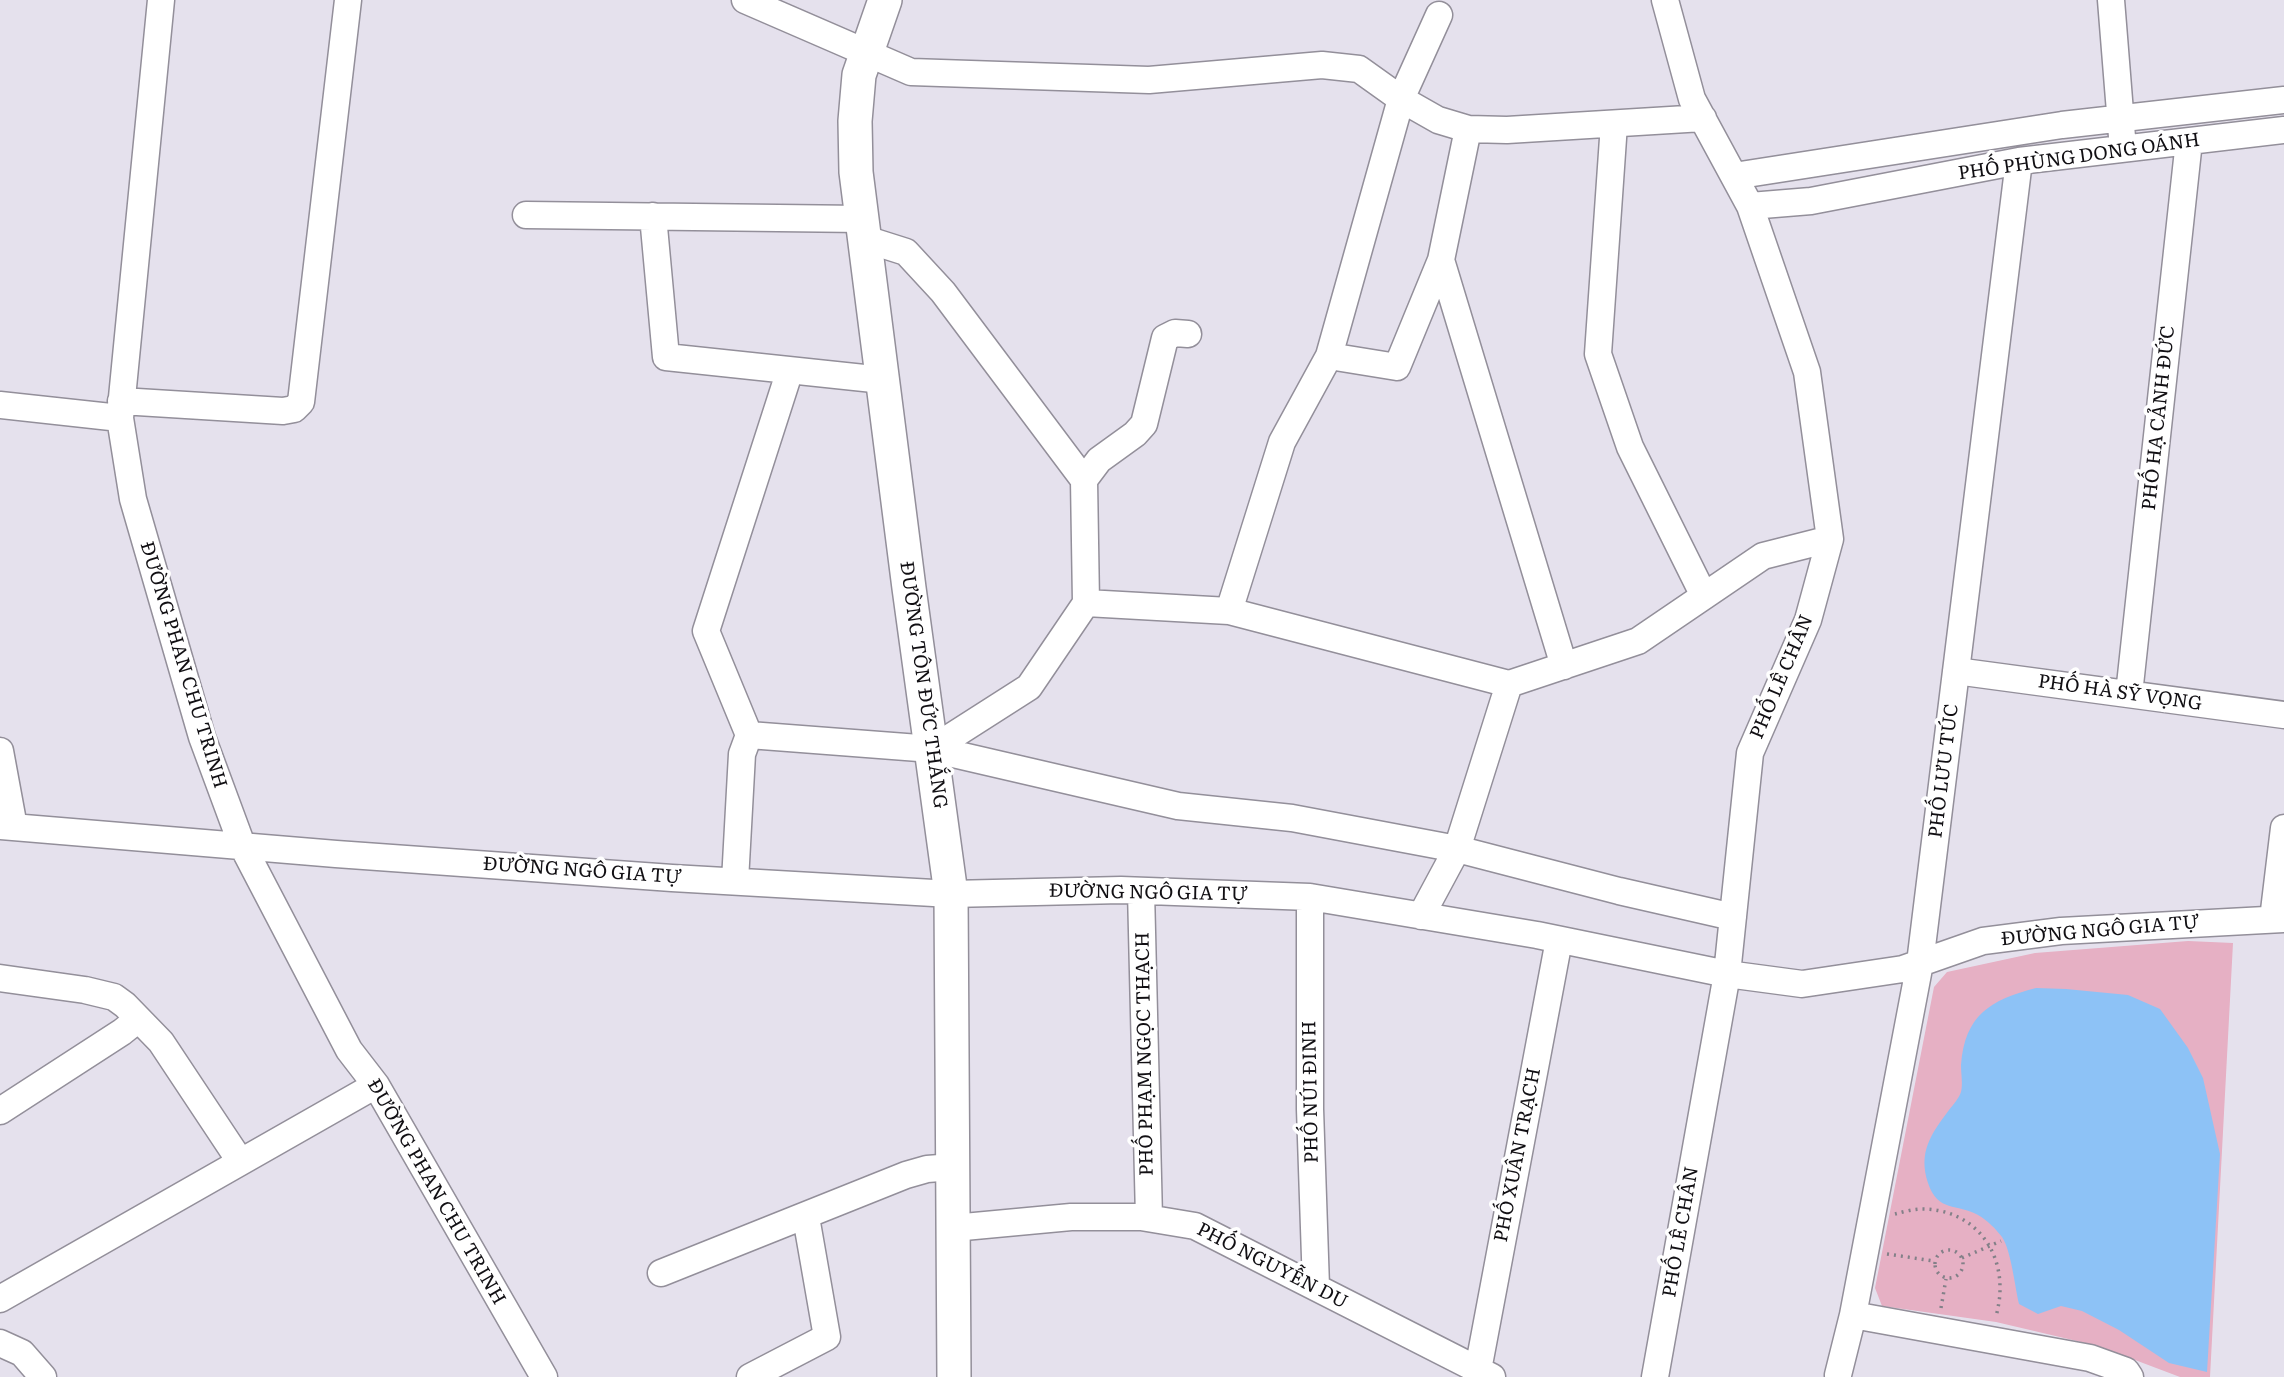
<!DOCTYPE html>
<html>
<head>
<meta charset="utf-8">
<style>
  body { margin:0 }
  canvas { display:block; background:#e5e1ed }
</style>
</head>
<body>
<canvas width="2284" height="1377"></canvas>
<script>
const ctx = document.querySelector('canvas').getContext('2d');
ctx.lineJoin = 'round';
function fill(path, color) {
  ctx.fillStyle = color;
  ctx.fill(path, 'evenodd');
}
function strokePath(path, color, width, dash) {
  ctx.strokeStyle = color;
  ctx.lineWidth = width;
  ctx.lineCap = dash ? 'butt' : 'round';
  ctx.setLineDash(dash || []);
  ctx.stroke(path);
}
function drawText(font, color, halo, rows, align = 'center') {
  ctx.font = font + ' Literata,serif';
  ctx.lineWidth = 7;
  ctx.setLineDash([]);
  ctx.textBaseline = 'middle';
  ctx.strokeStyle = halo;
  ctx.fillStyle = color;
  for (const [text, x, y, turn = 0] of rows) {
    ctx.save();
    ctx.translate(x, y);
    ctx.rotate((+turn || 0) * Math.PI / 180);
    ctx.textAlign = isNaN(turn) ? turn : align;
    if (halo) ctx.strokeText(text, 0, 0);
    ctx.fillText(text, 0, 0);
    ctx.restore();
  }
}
fill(new Path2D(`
  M2188 941 2233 943 2210 1377H2180L2098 1346 1996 1322 1882 1306 1875 1288 1934 987 1947 972 2035 953Z`), '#e6b0c4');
fill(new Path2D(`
  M2036 988 2066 989 2128 995 2160 1009 2188 1048 2203 1078 2220 1154 2207 1372 2169 1363 2119 1330 2082 1311 2061 1306 2038 1314 2019 1304C2015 1287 2011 1250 2002 1237 1996 1229 1987 1220 1978 1215 1957 1203 1938 1213 1928 1183 1918 1152 1931 1134 1949 1110 1953 1105 1959 1098 1961 1092 1963 1084 1961 1074 1961 1065 1965 1015 1990 1000 2036 988Z`), '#8dc2f6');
const minor = new Path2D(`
  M161 0 120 418 133 499 202 737 242 845 349 1050 376 1085 544 1377
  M745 0 911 72 1149 80 1322 65 1359 69 1401 99 1438 120 1468 129 1507 130 1703 118
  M2111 0 2122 137
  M1614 124 1598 354 1630 447 1704 596
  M1734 176 2062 125 2284 100
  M1750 206 1811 201 2019 161 2284 130
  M526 215 862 219
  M653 216 666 357 883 380
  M865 239 906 252 943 292 1084 480 1086 603
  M1441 260 1564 666
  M1329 356 1397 367 1441 260 1468 129
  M121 401 283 411 294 409 301 402 348 0
  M0 405 120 418
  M1084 480 1099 460 1135 434 1144 424 1165 338 1175 333 1188 334
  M1229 611 1282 442 1329 356 1401 99 1439 15
  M1956 671 2284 715
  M2129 694 2189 141
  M749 735 706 631 790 370
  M932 749 1029 687 1086 603 1229 611 1509 684 1638 641 1763 556 1830 539
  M0 751 14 827
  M0 826 336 854 672 878 951 894 1121 890 1310 897 1537 935 1727 974 1802 984 1903 969 1983 941 2061 931 2284 919
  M735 881 742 754 749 735 932 749 1178 806 1292 818 1457 849 1619 891 1733 917
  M1141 891 1149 1218
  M1310 897V1109L1316 1287
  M1421 916 1457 849 1509 684
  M2273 919 2284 828
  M0 978 85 990 114 997 125 1005 161 1042 240 1161
  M0 1111 122 1032 137 1020
  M953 1228 1071 1217H1141L1195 1226 1492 1377
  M661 1273 906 1175 927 1169 953 1167
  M0 1299 376 1085
  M1853 1315 2090 1358 2126 1371 2130 1377
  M0 1343 22 1353 43 1377
  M1478 1370 1559 940
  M1838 1375 1853 1315 1920 963 2019 161
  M750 1377 827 1337 806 1217
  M1655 1377 1727 974 1750 753 1808 620 1830 539 1807 372 1750 206 1692 99 1665 0`);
const major = new Path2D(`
  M885 0 859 75 855 121 856 172 909 588 951 894 954 1377`);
strokePath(minor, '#938f9a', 29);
strokePath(major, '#938f9a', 36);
strokePath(new Path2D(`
  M1895 1214C1903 1212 1913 1209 1922 1209 1968 1209 2001 1243 2000 1290 2000 1299 1998 1308 1996 1317
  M1935 1264a14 14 0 1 1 28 0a14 14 0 1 1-28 0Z
  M1887 1254 1934 1261
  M1962 1258 2001 1241
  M1941 1308 1946 1279`), '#838088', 3.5, [2, 5]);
strokePath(minor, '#fff', 26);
strokePath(major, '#fff', 33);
drawText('19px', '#110f13', '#fff', [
  ["PHỐ PHÙNG DONG OÁNH",2079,157,-8],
  ["PHỐ HẠ CẢNH ĐỨC",2159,418,-84],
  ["ĐƯỜNG PHAN CHU TRINH",183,665,73],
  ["PHỐ LÊ CHÂN",1782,677,-67],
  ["ĐƯỜNG TÔN ĐỨC THẮNG",923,685,82],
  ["PHỐ HÀ SỸ VỌNG",2120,693,8],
  ["PHỐ LƯU TÚC",1944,771,-83],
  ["ĐƯỜNG NGÔ GIA TỰ",582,871,4],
  ["ĐƯỜNG NGÔ GIA TỰ",1148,893,1],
  ["ĐƯỜNG NGÔ GIA TỰ",2100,931,-5],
  ["PHỐ PHẠM NGỌC THẠCH",1145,1054,-91],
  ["PHỐ NÚI ĐINH",1311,1092,-91],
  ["PHỐ XUÂN TRẠCH",1518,1155,-79],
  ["ĐƯỜNG PHAN CHU TRINH",436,1192,60],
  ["PHỐ LÊ CHÂN",1681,1232,-80],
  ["PHỐ NGUYỄN DU",1272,1266,27]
]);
</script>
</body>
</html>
